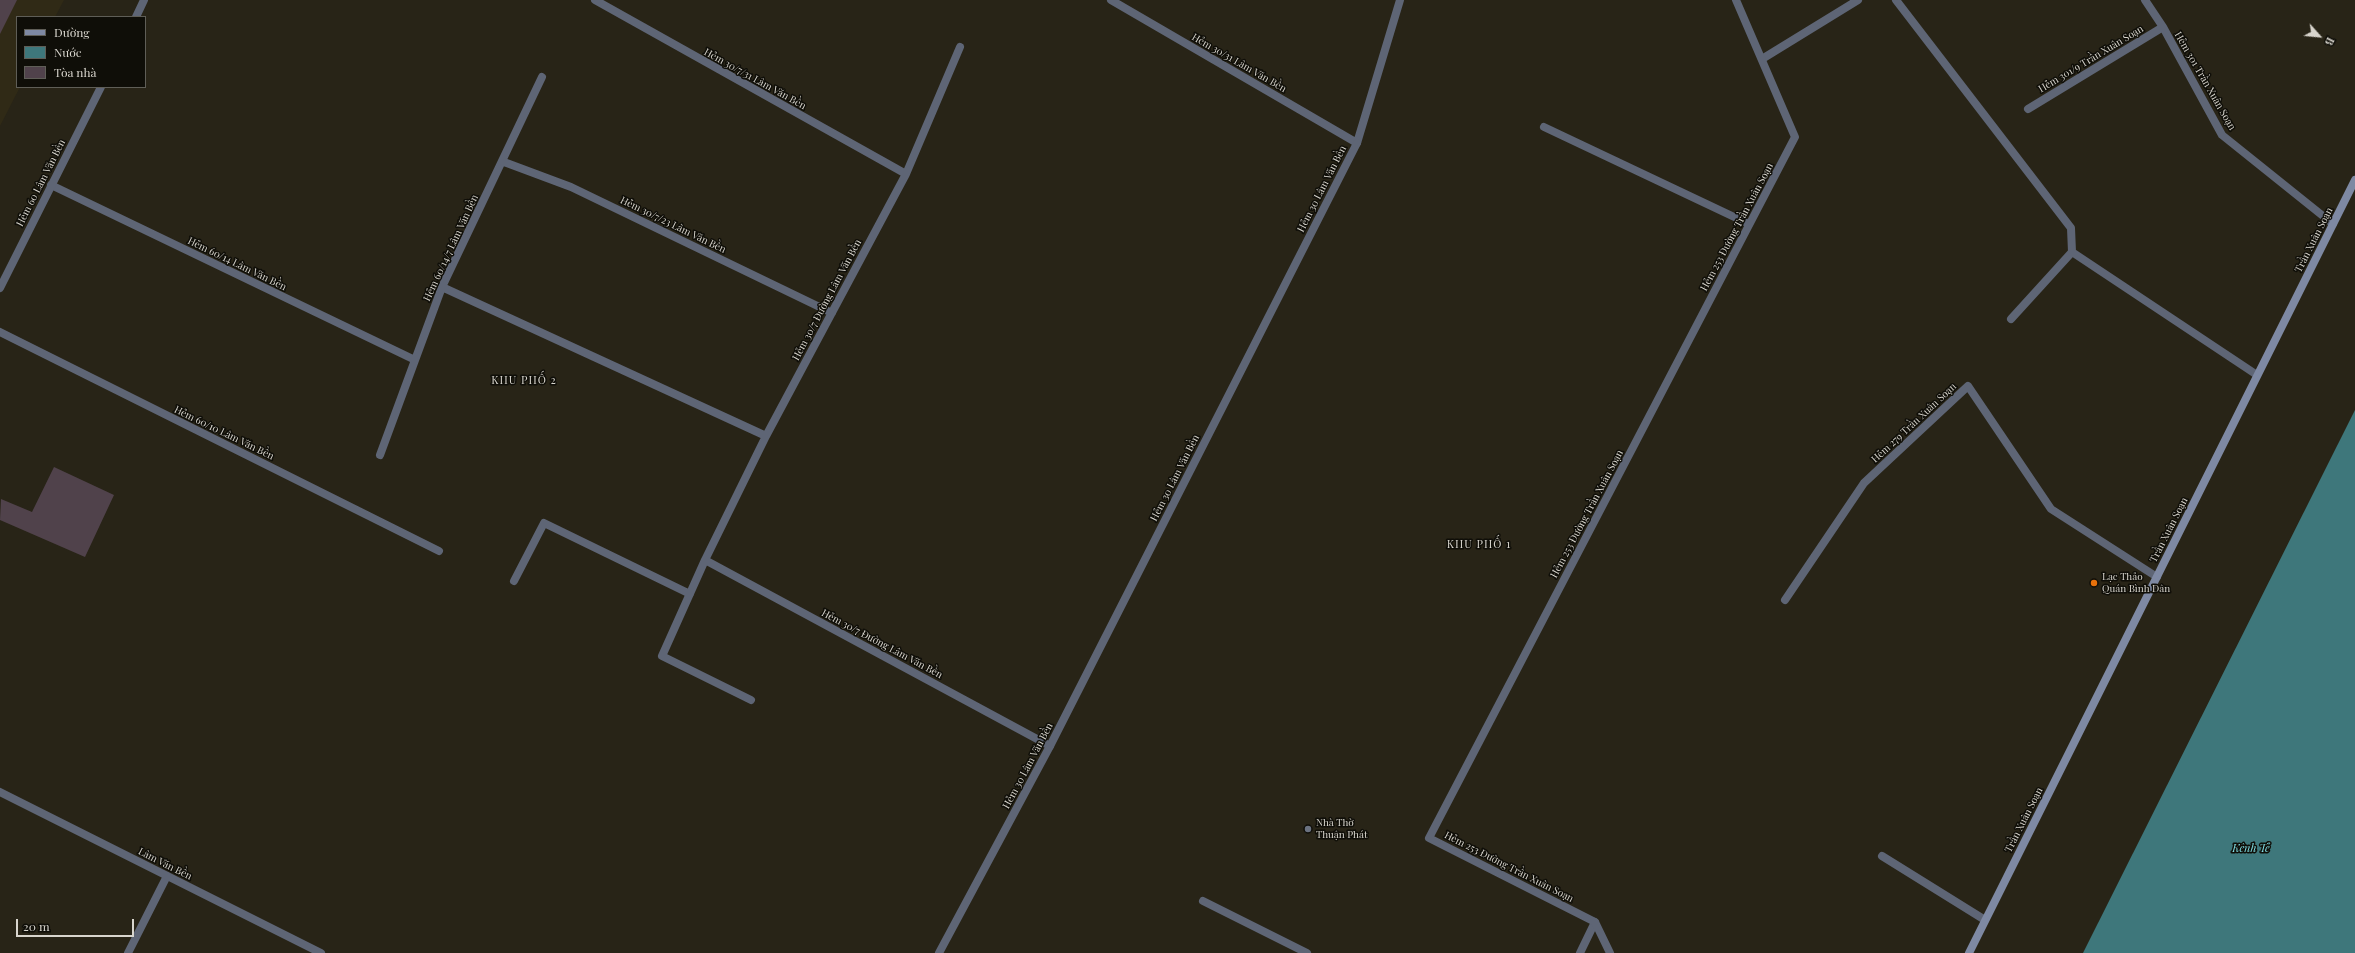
<!DOCTYPE html>
<html>
<head>
<meta charset="utf-8">
<style>
  body { margin:0 }
  #map { position:relative; width:2355px; height:953px; overflow:hidden; background:#282417; font-family:"Playfair Display",serif }
  canvas { display:block }
  .legend { position:absolute; left:16px; top:16px; width:130px; height:72px; box-sizing:border-box; background:#0f0e08; border:1px solid #5f5e57; margin:0; padding:5px 7px; list-style:none; font-size:12px; color:#d8d5cd }
  .legend li { display:flex; align-items:center; gap:8px; height:20px }
  .legend b { width:20px; border:1px solid #5f5e57 }
  .north { position:absolute; left:2299px; top:16px; width:40px; height:40px; -webkit-text-stroke:3px #0f0e08; paint-order:stroke; rotate:117deg; font-size:11px; font-weight:700; line-height:16px; text-align:center; color:#d8d5cd }
  .north::after { content:''; display:block; margin:auto; width:14px; height:18px; background:#d8d5cd; clip-path:polygon(50% 0,100% 100%,50% 72%,0 100%) }
  .scale { position:absolute; left:16px; top:919px; width:118px; height:18px; box-sizing:border-box; border:2px solid #d8d5cd; border-top:0; padding-left:5px; font-size:12px; line-height:14px; white-space:nowrap; color:#d8d5cd; -webkit-text-stroke:3px #0f0e08; paint-order:stroke }
</style>
</head>
<body>
<div id="map">
<canvas width="2355" height="953"></canvas>
<ul class="legend">
<li><b style="height:5px;background:#7e89a3"></b>Đường</li>
<li><b style="height:11px;background:#3e777b"></b>Nước</li>
<li><b style="height:11px;background:#50424b"></b>Tòa nhà</li>
</ul>
<div class="north">B</div>
<div class="scale">20 m</div>
</div>
<script>
const ctx = document.querySelector('canvas').getContext('2d');
ctx.lineJoin = 'round';
function fill(path, color) {
  ctx.fillStyle = color;
  ctx.fill(path, 'evenodd');
}
function strokePath(path, color, width, dash) {
  ctx.strokeStyle = color;
  ctx.lineWidth = width;
  ctx.lineCap = dash ? 'butt' : 'round';
  ctx.setLineDash(dash || []);
  ctx.stroke(path);
}
function drawText(font, color, halo, rows, align = 'center') {
  ctx.font = font + ' "Playfair Display",serif';
  ctx.lineWidth = 3;
  ctx.setLineDash([]);
  ctx.textBaseline = 'middle';
  ctx.strokeStyle = halo;
  ctx.fillStyle = color;
  for (const [text, x, y, turn = 0] of rows) {
    ctx.save();
    ctx.translate(x, y);
    ctx.rotate((+turn || 0) * Math.PI / 180);
    ctx.textAlign = isNaN(turn) ? turn : align;
    if (halo) ctx.strokeText(text, 0, 0);
    ctx.fillText(text, 0, 0);
    ctx.restore();
  }
}
fill(new Path2D(`
  M0 0H64L55 17H17V87H20L0 126Z`), '#302a16');
fill(new Path2D(`
  M2355 410V953H2083Z`), '#3e777b');
fill(new Path2D(`
  M0 0H17L0 34Z
  M54 467 114 495 85 557 0 520 1 499 32 512Z`), '#50424b');
strokePath(new Path2D(`
  M595 0 906 174
  M1111 0 1357 143 1400 0
  M1896 0 2071 228 2072 252 2011 319
  M2145 0 2163 27 2222 135 2333 224
  M1762 59 1858 0
  M2028 109 2163 27
  M1544 127 1749 224
  M504 162 571 187 832 313
  M51 185 415 360
  M2072 252 2257 375
  M442 287 766 436
  M0 332 439 551
  M380 455 442 287 542 77
  M705 560 1050 746
  M514 581 544 523 690 594
  M1785 600 1864 483 1968 386 2051 509 2157 577
  M751 700 662 656 705 560 766 436 906 174 960 47
  M1882 856 1985 920
  M1580 953 1595 922`), '#5e6575', 8);
strokePath(new Path2D(`
  M136 17 144 0
  M0 288 101 87
  M1203 901 1307 953
  M128 953 167 876
  M939 953 1050 746 1357 143
  M1610 953 1595 922 1429 838 1795 137 1736 0`), '#5e6575', 8);
strokePath(new Path2D(`
  M0 792 321 953`), '#5e6575', 8);
strokePath(new Path2D(`
  M1969 953 2355 180`), '#7e89a3', 8);
for (const [x, y, r, color] of [
  [2094,583,4,"#e8710a"],
  [1308,829,4,"#6b7280"]
]) {
  const dot = new Path2D();
  dot.arc(x, y, r, 0, 2 * Math.PI);
  ctx.fillStyle = color;
  ctx.fill(dot);
  strokePath(dot, '#0f0e08', 1.5);
}
drawText('10px', '#d8d5cd', '#0f0e08', [
  ["Hẻm 301/9 Trần Xuân Soạn",2091,59,-31],
  ["Hẻm 30/31 Lâm Văn Bền",1239,63,30],
  ["Hẻm 30/7/31 Lâm Văn Bền",755,79,29],
  ["Hẻm 301 Trần Xuân Soạn",2205,81,60],
  ["Hẻm 60 Lâm Văn Bền",41,183,-63],
  ["Hẻm 30 Lâm Văn Bền",1322,189,-63],
  ["Hẻm 30/7/23 Lâm Văn Bền",673,225,26],
  ["Hẻm 253 Đường Trần Xuân Soạn",1737,227,-62],
  ["Trần Xuân Soạn",2314,240,-63],
  ["Hẻm 60/14/7 Lâm Văn Bền",451,248,-65],
  ["Hẻm 60/14 Lâm Văn Bền",237,264,26],
  ["Hẻm 30/7 Đường Lâm Văn Bền",827,300,-62],
  ["Hẻm 279 Trần Xuân Soạn",1914,423,-43],
  ["Hẻm 60/10 Lâm Văn Bền",224,433,26],
  ["Hẻm 30 Lâm Văn Bền",1175,478,-63],
  ["Hẻm 253 Đường Trần Xuân Soạn",1587,514,-62],
  ["Trần Xuân Soạn",2169,530,-63],
  ["Hẻm 30/7 Đường Lâm Văn Bền",882,644,28],
  ["Hẻm 30 Lâm Văn Bền",1028,766,-62],
  ["Trần Xuân Soạn",2024,820,-63],
  ["Lâm Văn Bền",165,864,27],
  ["Hẻm 253 Đường Trần Xuân Soạn",1509,867,27]
]);
drawText('10px', '#d8d5cd', '#0f0e08', [
  ["Lạc Thảo",2102,577],
  ["Quán Bình Dân",2102,589],
  ["Nhà Thờ",1316,823],
  ["Thuận Phát",1316,835]
], 'left');
ctx.letterSpacing = '1px';
drawText('11px', '#d8d5cd', '#0f0e08', [
  ["KHU PHỐ 2",524,381],
  ["KHU PHỐ 1",1479,545]
]);
ctx.letterSpacing = '0px';
drawText('italic 11px', '#81dfe6', '#0f0e08', [
  ["Kênh Tẻ",2251,849]
]);
</script>
</body>
</html>
